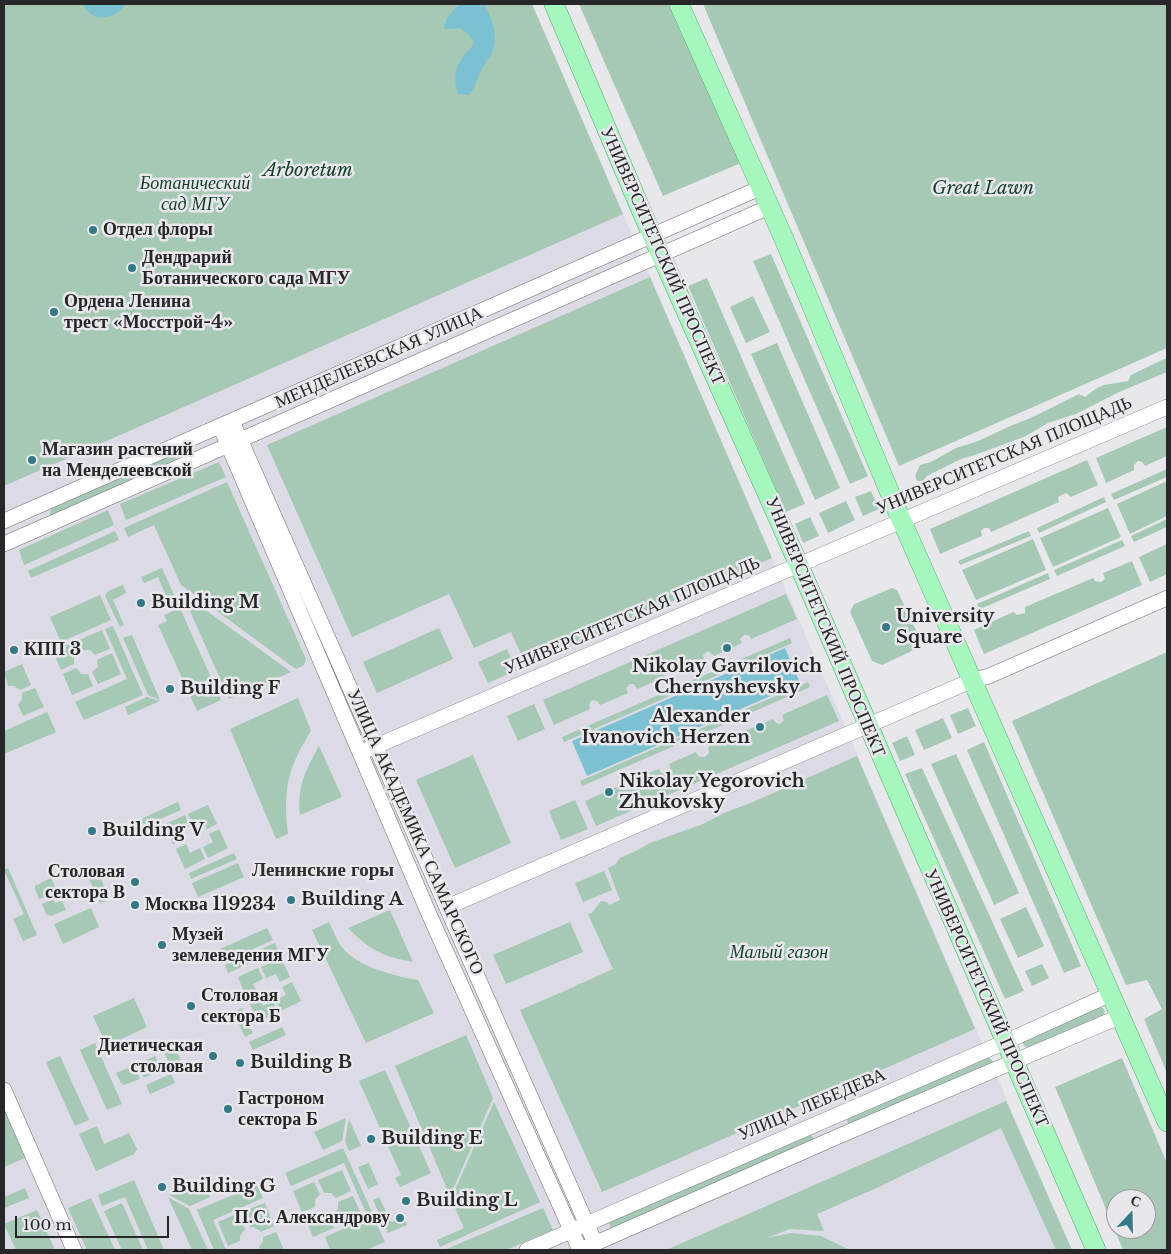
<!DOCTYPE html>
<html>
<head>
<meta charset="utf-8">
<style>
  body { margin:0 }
  #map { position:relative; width:1171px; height:1254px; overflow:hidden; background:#e8e8ec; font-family:"Libre Baskerville",serif }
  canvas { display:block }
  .frame { position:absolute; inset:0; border:5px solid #272628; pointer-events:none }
  .north { position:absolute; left:1106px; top:1189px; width:50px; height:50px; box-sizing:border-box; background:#e8e8ec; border:1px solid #9b9a9e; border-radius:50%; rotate:21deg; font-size:14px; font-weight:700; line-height:20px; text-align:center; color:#272628 }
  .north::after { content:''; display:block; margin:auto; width:18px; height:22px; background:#337986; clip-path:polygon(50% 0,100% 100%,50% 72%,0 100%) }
  .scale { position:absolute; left:15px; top:1216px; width:154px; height:22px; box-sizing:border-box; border:2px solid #272628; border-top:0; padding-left:6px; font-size:15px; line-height:18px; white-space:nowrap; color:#272628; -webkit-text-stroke:4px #e8e8ec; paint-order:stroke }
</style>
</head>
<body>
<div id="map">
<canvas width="1171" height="1254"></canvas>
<div class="frame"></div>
<div class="north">С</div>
<div class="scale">100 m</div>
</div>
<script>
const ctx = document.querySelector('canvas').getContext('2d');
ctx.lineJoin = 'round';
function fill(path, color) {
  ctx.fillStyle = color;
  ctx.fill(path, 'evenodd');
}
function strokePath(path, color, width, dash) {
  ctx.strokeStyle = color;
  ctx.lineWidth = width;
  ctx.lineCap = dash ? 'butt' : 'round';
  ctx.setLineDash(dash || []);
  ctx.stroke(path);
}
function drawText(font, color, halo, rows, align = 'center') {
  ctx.font = font + ' "Libre Baskerville",serif';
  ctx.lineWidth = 5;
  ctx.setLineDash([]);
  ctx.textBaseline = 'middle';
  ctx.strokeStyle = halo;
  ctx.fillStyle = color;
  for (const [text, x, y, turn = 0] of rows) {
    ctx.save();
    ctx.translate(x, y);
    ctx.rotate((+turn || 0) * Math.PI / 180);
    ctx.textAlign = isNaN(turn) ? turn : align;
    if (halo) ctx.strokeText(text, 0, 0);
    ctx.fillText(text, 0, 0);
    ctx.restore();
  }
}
fill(new Path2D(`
  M4 4H532L1072 1250H4Z`), '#dbdae5');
fill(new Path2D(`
  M4 4H532L623 214 4 486Z
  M579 4H670L741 163 663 196Z
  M703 4H1167V348L899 466Z
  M771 254 868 476 850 484 753 261Z
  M650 277 772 558 526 665 511 632 474 648 449 594 352 637 267 445Z
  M707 278 805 504 786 512 688 286Z
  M753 296 770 332 746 343 730 307Z
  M777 343 840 488 815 500 751 354Z
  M1164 359H1167V372L1119 392 1076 414 1048 423 1024 437 975 455 961 459 927 476 923 481H917L915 476 920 465 931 462 956 448 978 441 1008 427 1035 416 1079 394 1085 397 1097 388 1104 385 1128 381 1131 375Z
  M1167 427V456L1145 466 1142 462 1138 461 1134 465V470L1106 483 1096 458Z
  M172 454 176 456 175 463 52 517 50 514 51 509Z
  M1087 460 1098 485 1071 497 1066 493 1058 497 1059 502 991 532 989 528H984L981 531 982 536 940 554 930 529Z
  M219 462 226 477 126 520 120 504Z
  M1167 469V477L1114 500 1111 494Z
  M1167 481V516L1130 534 1117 504Z
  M227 482 306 659 304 665 296 669 181 585 154 525 128 537 124 528Z
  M871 491 879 509 863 516 855 497Z
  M1104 497 1106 502 1039 533 1037 528Z
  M846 501 855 520 828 533 819 513Z
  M1108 508 1121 537 1053 567 1040 538Z
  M108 510 114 525 24 565 19 550Z
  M810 517 819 536 803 543 795 524Z
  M1167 519V527L1134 542 1131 536Z
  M115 531 119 540 31 578 28 571Z
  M1029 531 1031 536 960 565 958 561Z
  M1033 539 1046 570 976 600 962 570Z
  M1122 540 1125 546 1057 576 1054 570Z
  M1167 544V574L1150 582 1139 557Z
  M1132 561 1142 585 984 654 974 630 1013 612 1017 615 1025 613V607L1093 578 1095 581 1101 582 1105 579 1103 573Z
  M162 568 177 602 170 605 158 577 144 583 141 577Z
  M1048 573 1050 579 980 609 977 604Z
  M123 585 126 593 113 600 124 625 120 627 105 596 108 591Z
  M892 588 897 590 920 639 916 649 882 665 872 661 850 612 854 604Z
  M182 593 291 672 229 699Z
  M786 594 797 619 751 639 749 635H744L740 639 742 643 714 656 708 651 703 655 704 660 676 672 673 668H667L664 671 665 677 637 689 634 684H630L626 688 628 693 600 705 597 701 592 700 589 704 590 709 554 725 543 700Z
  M100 595 111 620 61 642 50 617Z
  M180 608 221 700 197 711 158 625 167 621 164 615Z
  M113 626 143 695 84 720 75 702 127 679 105 629Z
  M439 628 453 659 377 693 363 662Z
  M102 630 110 649 95 655 90 650H83L79 640Z
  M132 635 160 700 148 695 123 638Z
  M790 638 792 643 564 742 562 737Z
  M75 641 79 652 74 657V664L61 670 53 651Z
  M507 649 517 670 488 683 478 662Z
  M1167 652V1073L1144 1019 1162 1009 1147 980 1126 985 1012 721Z
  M112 653 121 674 98 684 92 672 98 667 97 660Z
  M22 664 31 685 20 690 14 686H8L4 672Z
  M76 668 81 674H88L93 686 72 695 63 674Z
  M808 682 810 687 582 786 580 781Z
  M35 688 44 707 23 716 18 705 22 699V693Z
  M827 695 839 721 596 826 585 801 621 785 624 790H630L633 785 631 780 659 769 661 773H667L671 770 669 764 696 752 699 757H705L709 753 708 747 735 736 737 741H743L747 737 745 731 773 719 776 723 780 724 784 720 782 715Z
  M147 697 160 701 128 715 125 707Z
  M298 698 311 731C287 769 283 790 288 834L276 839 230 729Z
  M534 704 545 729 518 741 507 716Z
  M968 708 976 726 958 734 950 715Z
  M47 712 56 732 4 754V731Z
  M943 718 952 738 924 750 915 730Z
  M907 736 915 755 900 761 892 743Z
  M984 742 1081 966 1064 973 967 750Z
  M319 746 342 797 300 815C297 787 305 771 319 746Z
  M956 754 1019 893 994 905 931 764Z
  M473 755 511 843 455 868 416 780Z
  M857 756 975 1029 602 1192 520 1010 574 987 578 984 582 983 613 969 588 914 592 913 601 901 607 902 609 905 620 900 608 868 615 865 620 858 638 850 650 843 703 824 724 813 753 802Z
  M922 768 1024 991 1005 999 905 774Z
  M575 800 588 829 561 840 549 811Z
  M178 802 181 810 144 826 141 819Z
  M208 805 217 824 207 829 203 821 193 825 188 814Z
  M185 815 190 826 180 831 184 839 173 844 165 824Z
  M219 829 228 848 208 858 203 847 213 842 209 834Z
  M186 844 190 853 200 848 205 859 185 869 176 849Z
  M234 853 237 859 191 879 189 873Z
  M238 863 244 877 198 897 192 883Z
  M8 868 37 935 23 941 13 919 24 914 4 870Z
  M604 871 612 890 583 902 575 883Z
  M99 875 110 899 100 903 89 879Z
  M51 878 55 887 49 890 51 895 39 899 35 889V886Z
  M53 899 55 903 62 901 66 910 51 916 46 914 42 904Z
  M1026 907 1044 946 1018 958 1000 919Z
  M91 908 99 927 63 944 54 924Z
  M390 910 413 962C381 956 370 950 348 928Z
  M329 922C333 929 336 939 341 946 356 967 395 976 418 980L434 1013 366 1043 312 930Z
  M570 922 583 952 506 984 493 955Z
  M267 928 273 940 224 962 218 950Z
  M275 943 278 951 228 973 225 965Z
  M281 958 290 977 280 982 276 974 266 978 261 967Z
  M1042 964 1049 978 1032 986 1025 971Z
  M258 968 263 979 253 984 257 992 246 997 238 977Z
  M292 982 301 1001 281 1011 276 1000 286 995 282 987Z
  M259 997 263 1006 273 1001 278 1012 258 1022 249 1002Z
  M134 998 147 1027 107 1046 93 1016Z
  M1098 1007 1103 1008 1105 1012 1103 1016 1029 1048 1026 1047 1023 1044V1041Z
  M242 1008 253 1033 245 1037 233 1012Z
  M282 1027 286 1035 253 1050 249 1042Z
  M466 1035 493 1098 450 1196 395 1066Z
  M173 1042 183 1066 172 1070 162 1047Z
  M95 1043 122 1104 107 1110 80 1050Z
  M60 1056 89 1120 75 1126 46 1062Z
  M155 1056 160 1066V1069L144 1078 140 1069 146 1066 144 1061Z
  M988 1057 992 1060 994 1064 849 1125 846 1117Z
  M1122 1058 1167 1163V1250H1123L1055 1087ZM1116 1199H1146V1229H1116Z
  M128 1068 130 1073 136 1070 140 1079 124 1085 121 1083 116 1073Z
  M385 1070 431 1173 400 1187 395 1178 401 1175 359 1081Z
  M171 1074 175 1083 150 1094 146 1085Z
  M1006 1101 1072 1250H1056L1001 1128 881 1186 817 1214 824 1231 790 1229 766 1238 792 1233 821 1236 850 1250H666Z
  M494 1102 540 1202 440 1247 437 1240 464 1228 451 1199Z
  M4 1109 25 1158 4 1167Z
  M346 1118 342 1141 323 1150 314 1132Z
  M349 1119 361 1146 349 1151 345 1141Z
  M97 1126 104 1144 129 1133 137 1149 134 1154 96 1171 79 1134Z
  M809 1131 814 1140 614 1229 611 1228 609 1223 613 1218Z
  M343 1148 372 1212 367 1215 344 1163 291 1186 285 1173Z
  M369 1163 378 1184 368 1189 358 1167Z
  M342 1170 351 1191 336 1198 331 1193H324L318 1180Z
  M134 1180 164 1250H148L125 1197 102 1206 98 1195Z
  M203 1180 210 1197 190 1206 169 1195Z
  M314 1182 320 1194 315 1200V1207L302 1212 293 1191Z
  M257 1185 263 1198 213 1220 226 1250H214L197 1210Z
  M25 1188 29 1198 4 1208V1197Z
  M353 1196 362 1216 339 1226 333 1214 338 1209V1202Z
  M168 1197 189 1209 208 1250H192Z
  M379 1197 391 1222 404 1217 407 1225 388 1233 373 1200Z
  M91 1198 115 1250H87L68 1208Z
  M122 1203 143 1250H122L104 1211Z
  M265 1203 274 1226 261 1232 254 1227H250L243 1211Z
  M543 1208 553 1230 506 1250H444Z
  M37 1210 55 1250H16L4 1224Z
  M316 1211 322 1216H329L334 1228 313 1237 304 1216Z
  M239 1213 245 1229 240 1236V1241L228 1246 218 1222Z
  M373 1216 385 1242 366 1250H330L325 1237Z
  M276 1232 284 1250H260L259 1247 263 1242V1237Z`), '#a5c9b4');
fill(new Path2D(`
  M83 4H126C114 20 92 24 83 4Z
  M460 4H484C492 18 498 34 493 50 491 56 486 61 483 67 477 78 477 85 469 95L458 94C454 82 454 69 462 58 466 52 471 50 474 42L468 34 460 28 444 29C445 18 452 11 460 4Z
  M785 648 800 683 587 776 572 741Z`), '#7cc1d1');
const minor = new Path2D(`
  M232 421 595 1243
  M220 426 429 914 580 1250
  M4 521 760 188
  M4 544 769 207
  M367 750 1167 407
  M447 907 973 680 989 676 1167 598
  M4 1090 74 1250
  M587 1247 839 1136 1121 1016
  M527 1250 1005 1042 1111 994`);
const major = new Path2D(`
  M554 4 641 210 794 554 1096 1250
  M679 4 784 239 897 510 1167 1122`);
strokePath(minor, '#6f6f72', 16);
strokePath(major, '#52aa6d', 20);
strokePath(minor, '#fff', 15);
strokePath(major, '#a5f7be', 19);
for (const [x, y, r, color] of [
  [93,230,5,"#337986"],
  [132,268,5,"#337986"],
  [54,312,5,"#337986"],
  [32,460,5,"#337986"],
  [141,603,5,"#337986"],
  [886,627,5,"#337986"],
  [727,648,5,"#337986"],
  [14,650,5,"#337986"],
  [170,689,5,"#337986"],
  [760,727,5,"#337986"],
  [609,792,5,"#337986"],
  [92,831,5,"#337986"],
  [135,882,5,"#337986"],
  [291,900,5,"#337986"],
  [135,905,5,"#337986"],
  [162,945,5,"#337986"],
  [191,1006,5,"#337986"],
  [213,1056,5,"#337986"],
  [240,1063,5,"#337986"],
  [228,1109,5,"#337986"],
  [371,1139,5,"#337986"],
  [162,1187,5,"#337986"],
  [406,1201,5,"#337986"],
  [400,1218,5,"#337986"]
]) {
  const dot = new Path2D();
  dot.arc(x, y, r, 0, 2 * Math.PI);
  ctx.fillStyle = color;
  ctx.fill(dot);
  strokePath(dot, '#e8e8ec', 2);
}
drawText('italic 18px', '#123f2a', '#e8e8ec', [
  ["Arboretum",308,171],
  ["Ботанический",195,184],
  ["сад МГУ",195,205],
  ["Great Lawn",983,189],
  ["Малый газон",779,953]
]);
drawText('bold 18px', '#272628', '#e8e8ec', [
  ["Отдел флоры",103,230],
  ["Дендрарий",142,258],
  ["Ботанического сада МГУ",142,279],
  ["Ордена Ленина",64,302],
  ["трест «Мосстрой-4»",64,323],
  ["Магазин растений",42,450],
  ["на Менделеевской",42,471],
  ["Building M",151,603],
  ["University",896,617],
  ["Square",896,638],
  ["КПП 3",24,650],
  ["Nikolay Gavrilovich",727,667,"center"],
  ["Chernyshevsky",727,688,"center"],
  ["Building F",180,689],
  ["Alexander",750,717,"right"],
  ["Ivanovich Herzen",750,738,"right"],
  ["Nikolay Yegorovich",619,782],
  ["Zhukovsky",619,803],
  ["Building V",102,831],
  ["Столовая",125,872,"right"],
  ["сектора В",125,893,"right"],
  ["Building A",301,900],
  ["Москва 119234",145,905],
  ["Музей",172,935],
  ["землеведения МГУ",172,956],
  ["Столовая",201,996],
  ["сектора Б",201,1017],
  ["Диетическая",203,1046,"right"],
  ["столовая",203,1067,"right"],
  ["Building B",250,1063],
  ["Гастроном",238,1099],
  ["сектора Б",238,1120],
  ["Building E",381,1139],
  ["Building G",172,1187],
  ["Building L",416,1201],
  ["П.С. Александрову",390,1218,"right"]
], 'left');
drawText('18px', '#272628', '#e8e8ec', [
  ["УНИВЕРСИТЕТСКИЙ ПРОСПЕКТ",662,256,66],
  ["МЕНДЕЛЕЕВСКАЯ УЛИЦА",379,358,-24],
  ["УНИВЕРСИТЕТСКАЯ ПЛОЩАДЬ",1004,456,-23],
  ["УНИВЕРСИТЕТСКАЯ ПЛОЩАДЬ",632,616,-23],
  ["УНИВЕРСИТЕТСКИЙ ПРОСПЕКТ",825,627,67],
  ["УЛИЦА АКАДЕМИКА САМАРСКОГО",415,832,66],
  ["УНИВЕРСИТЕТСКИЙ ПРОСПЕКТ",986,998,66],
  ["УЛИЦА ЛЕБЕДЕВА",812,1105,-23]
]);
drawText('bold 19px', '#2e2e30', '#e8e8ec', [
  ["Ленинские горы",323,871]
]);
</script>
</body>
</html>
